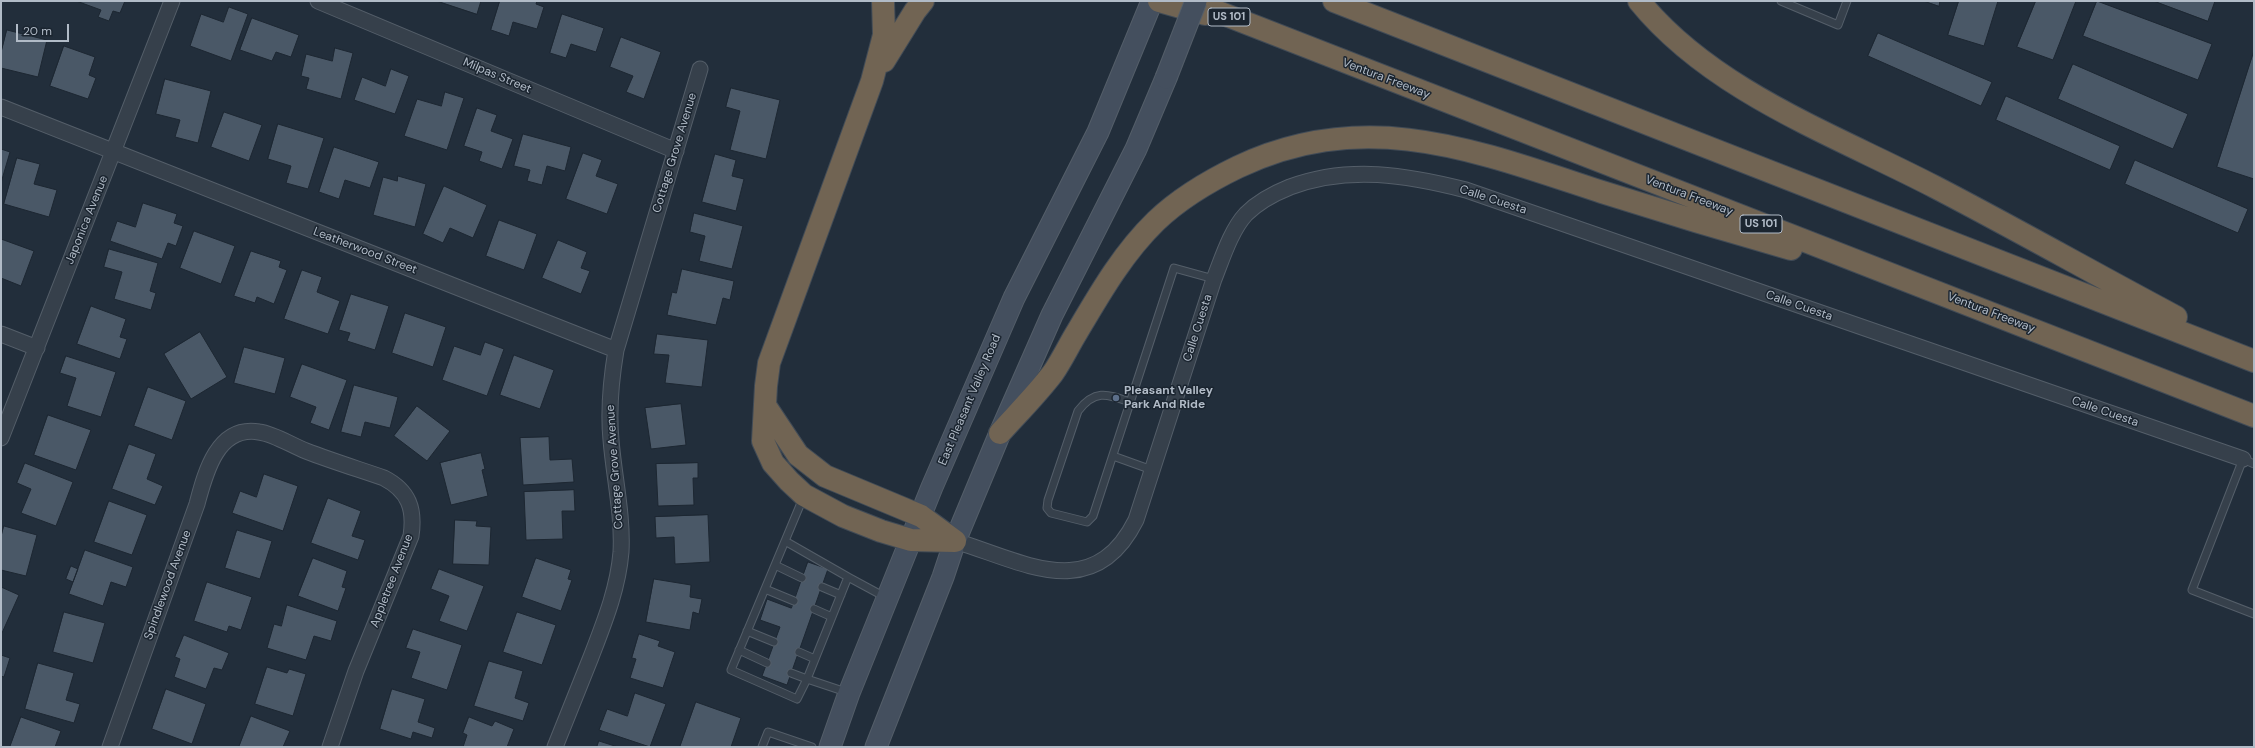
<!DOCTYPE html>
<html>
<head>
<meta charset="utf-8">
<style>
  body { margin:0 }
  #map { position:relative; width:2255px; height:748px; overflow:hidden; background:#222e3b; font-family:"DM Sans",sans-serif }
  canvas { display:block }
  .frame { position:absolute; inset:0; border:2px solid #b1bbc7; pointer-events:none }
  .scale { position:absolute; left:16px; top:24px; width:53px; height:18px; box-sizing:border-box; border:2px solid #b1bbc7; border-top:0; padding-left:5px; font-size:12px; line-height:14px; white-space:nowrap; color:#b1bbc7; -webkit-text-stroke:3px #1b2530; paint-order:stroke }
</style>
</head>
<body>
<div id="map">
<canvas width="2255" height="748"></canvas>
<div class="frame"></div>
<div class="scale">20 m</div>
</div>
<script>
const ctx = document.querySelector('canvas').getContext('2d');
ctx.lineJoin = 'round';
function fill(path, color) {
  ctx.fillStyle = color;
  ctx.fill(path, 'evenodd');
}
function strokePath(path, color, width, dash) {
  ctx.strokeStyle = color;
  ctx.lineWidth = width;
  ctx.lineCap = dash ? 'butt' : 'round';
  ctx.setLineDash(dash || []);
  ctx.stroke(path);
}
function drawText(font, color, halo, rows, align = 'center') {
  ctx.font = font + ' "DM Sans",sans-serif';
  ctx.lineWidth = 3;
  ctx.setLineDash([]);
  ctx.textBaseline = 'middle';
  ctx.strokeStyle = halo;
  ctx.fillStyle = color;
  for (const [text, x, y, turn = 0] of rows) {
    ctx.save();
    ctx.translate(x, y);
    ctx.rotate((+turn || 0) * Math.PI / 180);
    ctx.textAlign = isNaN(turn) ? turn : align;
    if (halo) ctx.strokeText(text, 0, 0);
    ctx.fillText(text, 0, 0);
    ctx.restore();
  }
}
const building = new Path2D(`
  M125 1 120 13 113 11 109 21 98 17 101 10 79 2Z
  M437 1H481L477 14Z
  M500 1H537L536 4 544 7 537 29 513 22 509 36 491 30Z
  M1924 1H1940L1939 6Z
  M1959 1H1998L1984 46 1948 35Z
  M2036 1H2076L2053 60 2017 47Z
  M2097 1 2212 44 2198 80 2083 36Z
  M2154 1H2215L2208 21Z
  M229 7 248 14 231 61 190 46 201 14 223 22Z
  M562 14 604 28 596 52 571 44 566 58 550 53Z
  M252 18 299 35 291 57 276 52 272 61 240 50Z
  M7 30 47 40 38 77 1 68V53Z
  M1878 33 1992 82 1981 106 1868 56Z
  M621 37 661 52 644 99 626 92 633 76 610 67Z
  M64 46 95 57 89 75 96 78 88 99 50 86Z
  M335 48 353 53 341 99 306 89 309 78 301 76 306 54 332 61Z
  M2254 51V179L2217 167Z
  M2073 64 2188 114 2173 149 2058 99Z
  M391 69 409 76 395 114 354 100 362 77 385 86Z
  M165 79 211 91 198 143 175 137 180 120 156 114Z
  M731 88 780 100 766 159 730 150 740 111 726 107Z
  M445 92 464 98 447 150 404 136 417 99 441 106Z
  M2006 96 2120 146 2110 170 1996 120Z
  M477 108 497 115 491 131 513 139 502 169 479 161 482 152 464 146Z
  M224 112 262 125 249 161 211 147Z
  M278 124 324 138 308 189 286 183 291 166 268 159Z
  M523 134 571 147 565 171 547 166 542 185 527 181 530 170 514 166Z
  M334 147 379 162 370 188 345 180 339 199 319 192Z
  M1 149 10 152 1 183Z
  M583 153 602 160 596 176 618 184 607 214 566 199Z
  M715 154 736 160 732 176 744 179 736 211 702 202Z
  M17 158 40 164 34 184 57 190 49 217 4 204Z
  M2135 160 2248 209 2238 233 2125 184Z
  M398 176 426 184 415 227 373 215 383 177 397 181Z
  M444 186 487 205 473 238 450 228 443 243 423 234Z
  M143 203 177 214 174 223 183 226 176 246 168 243 162 259 110 241 117 221 135 227Z
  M694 213 743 226 732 269 699 261 705 236 690 232Z
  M499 220 537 234 524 270 486 256Z
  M194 231 235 246 221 284 180 268Z
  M1 239 34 251 21 286 1 278Z
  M558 240 587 252 581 268 590 271 581 294 542 278Z
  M109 249 158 263 150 291 156 293 151 310 114 299 122 272 104 267Z
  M251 251 281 261 279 267 287 270 274 304 257 297 255 303 234 296Z
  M682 269 734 281 730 300 723 298 716 325 667 315 672 292 676 293Z
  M302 270 322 277 317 292 340 301 328 334 284 319Z
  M351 294 389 306 375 350 347 341 350 333 339 330Z
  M91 306 126 319 120 337 127 339 120 359 77 344Z
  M405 313 446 327 433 367 392 353Z
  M200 332 227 377 191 399 164 354Z
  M657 334 708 340 702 387 665 383 669 355 654 354Z
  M485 342 504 349 487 396 442 380 454 346 480 355Z
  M244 347 285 358 275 394 234 383Z
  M514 355 554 370 540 409 500 395Z
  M66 356 116 372 101 417 67 406 76 378 60 373Z
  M302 364 347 380 329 430 310 423 316 407 290 397Z
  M354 385 398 397 390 428 365 422 361 437 341 432Z
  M148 387 186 401 172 440 134 426Z
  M681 404 686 445 651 449 645 408Z
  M417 406 450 431 427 461 394 436Z
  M48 415 91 430 76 470 34 455Z
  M549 437 550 460 572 459 574 482 523 485 520 438Z
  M129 444 156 454 147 479 163 486 155 505 112 489Z
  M481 453 485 469 482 470 488 496 451 505 440 463Z
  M25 463 73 482 56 526 21 513 31 489 17 483Z
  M698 463V478H693L694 505 658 506 656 464Z
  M264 474 298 486 283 531 232 513 240 491 256 497Z
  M574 490 575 511H562L563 539 526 540 524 492Z
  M328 498 361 511 352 536 365 540 358 560 311 543Z
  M109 501 147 515 132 555 94 542Z
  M708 515 710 562 675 564 674 537 656 538 655 517Z
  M455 520 477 521 476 526 491 527 489 565 453 564Z
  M4 526 37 535 26 576 1 570V537Z
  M237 530 272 541 260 579 225 568Z
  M85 550 133 567 126 587 111 582 103 606 69 594Z
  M313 558 347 571 342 587 346 588 338 611 298 596Z
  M536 558 571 570 568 579 572 580 561 611 522 597Z
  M808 562 828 569 787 685 762 676 780 627 760 620 767 599 791 608Z
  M71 566 78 569 73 582 66 579Z
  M439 569 484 586 467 631 439 621 449 596 431 589Z
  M654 579 691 585 690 597 702 599 699 614 693 612 690 630 646 622Z
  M207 582 252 597 241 630 229 626 227 632 194 621Z
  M1 587 19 595 2 633 1 632Z
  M287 605 337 621 331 641 314 636 306 660 267 648 274 624 281 626Z
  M64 612 105 623 93 663 53 652Z
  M517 612 556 625 542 665 503 652Z
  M413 629 462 645 447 690 411 678 420 652 406 648Z
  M639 634 660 641 658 646 675 652 663 688 630 678 636 659 632 658Z
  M184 635 229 653 222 670 214 668 206 689 174 677 180 659 175 657Z
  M1 655 10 658 4 677 1 676Z
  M489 661 523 671 515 698 529 703 523 721 474 706Z
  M38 663 74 673 66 700 80 704 74 723 25 709Z
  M267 667 287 673 289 669 306 674 293 716 255 704Z
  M166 689 206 704 192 744 152 729Z
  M392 689 425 699 418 722 435 728 432 738 413 732 411 739 380 729Z
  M635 693 666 704 650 747 599 730 607 709 627 716Z
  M696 702 741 718 731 747H680Z
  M251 716 290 731 283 747H239Z
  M21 717 61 731 55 747H10Z
  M469 717 492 726 495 721 514 729 507 747H463L467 735 463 733Z
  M599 741 618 747H597Z`);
fill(building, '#4a5867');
strokePath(building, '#1d2732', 1);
const lane = new Path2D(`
  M1781 1 1838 25 1847 1
  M1130 402C1107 394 1095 389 1078 411L1048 500 1047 508 1051 513 1087 522 1093 516 1174 268 1214 279
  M1113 456 1152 470
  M2254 464 2243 459 2192 590 2254 614
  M803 498 785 541 848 577
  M785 541 731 670 797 699 807 679 791 673
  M775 565 802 578
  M822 587 841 595
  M765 589 794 601
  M814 609 832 617
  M747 631 774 642
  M739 650 767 663
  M799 652 815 659
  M846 692 807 679 848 577 885 597
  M762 747 768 732 812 747`);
const street = new Path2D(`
  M318 1 676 151
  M1 107 616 350
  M1 334 37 348
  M1 438 172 1
  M955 541C1022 561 1093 606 1136 520L1214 279C1222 259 1231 230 1246 214 1258 202 1275 193 1290 187 1349 165 1407 175 1466 190L2243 459
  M110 747 197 504C205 474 217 425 259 432 274 434 291 445 306 451 332 461 358 469 384 478 409 491 415 509 411 536L356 671 330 747
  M555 747C567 717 579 687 591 657 604 623 618 589 621 552 623 515 614 477 611 440 608 409 611 380 616 350L700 69`);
const secondary = new Path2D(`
  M830 747 849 693 932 487 1014 298 1098 132 1152 1
  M876 747 943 577 955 541 1000 433 1052 315 1136 149 1166 78`);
const highway = new Path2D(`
  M883 1 884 35 872 81 769 363 766 386 763 441 773 463 789 481 804 495 843 516 881 531 911 540 955 541
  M1159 1 1205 14
  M1190 1 2254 416
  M1334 1 2254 361
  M1639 1C1712 91 1835 135 1935 187 2016 229 2095 274 2176 317
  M884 61 915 11 923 1
  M766 407 798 455 825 476 921 516 955 541
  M1000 433C1018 413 1037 394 1053 373 1062 360 1069 345 1077 332 1100 293 1123 253 1156 221 1179 199 1209 181 1238 167 1366 106 1477 151 1602 192 1665 212 1728 231 1791 249`);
strokePath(lane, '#545e69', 9);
strokePath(street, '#545e69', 17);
strokePath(secondary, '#545e69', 23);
strokePath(highway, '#414b56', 24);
strokePath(lane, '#36404b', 7);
strokePath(street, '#36404b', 15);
strokePath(secondary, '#444f5e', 21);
strokePath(highway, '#716453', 22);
const secondaryBridge = new Path2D(`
  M1166 78 1196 1`);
strokePath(secondaryBridge, '#545e69', 23, []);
strokePath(secondaryBridge, '#444f5e', 21);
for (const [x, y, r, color] of [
  [1116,398,4,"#5c6f8a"]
]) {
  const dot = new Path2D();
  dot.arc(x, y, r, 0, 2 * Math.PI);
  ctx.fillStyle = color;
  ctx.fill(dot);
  strokePath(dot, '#1b2530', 1.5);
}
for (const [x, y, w] of [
  [1229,17,42],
  [1761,224,42]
]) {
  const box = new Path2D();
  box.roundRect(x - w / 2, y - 9, w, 18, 3);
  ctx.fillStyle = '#1b2530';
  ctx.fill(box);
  strokePath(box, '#b1bbc7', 1);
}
drawText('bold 11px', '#b1bbc7', null, [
  ["US 101",1229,17],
  ["US 101",1761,224]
]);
drawText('12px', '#b1bbc7', '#1b2530', [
  ["Milpas Street",497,76,23],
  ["Ventura Freeway",1386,79,21],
  ["Cottage Grove Avenue",675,153,-73],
  ["Ventura Freeway",1689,196,21],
  ["Calle Cuesta",1493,200,18],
  ["Japonica Avenue",87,220,-68],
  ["Leatherwood Street",365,251,21],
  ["Calle Cuesta",1799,306,19],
  ["Ventura Freeway",1991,313,21],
  ["Calle Cuesta",1198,328,-72],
  ["East Pleasant Valley Road",970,400,-67],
  ["Calle Cuesta",2105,412,19],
  ["Cottage Grove Avenue",615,467,-94],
  ["Appletree Avenue",392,581,-69],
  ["Spindlewood Avenue",168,585,-70]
]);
drawText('bold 12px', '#b1bbc7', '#1b2530', [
  ["Pleasant Valley",1124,391],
  ["Park And Ride",1124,405]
], 'left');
</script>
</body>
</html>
